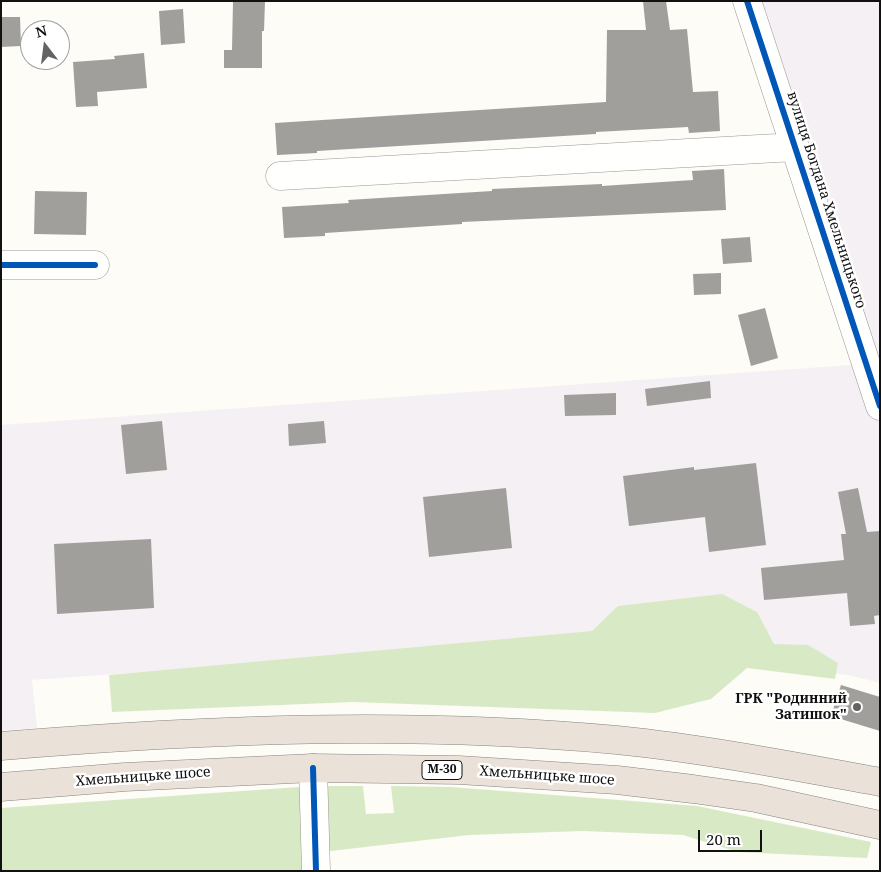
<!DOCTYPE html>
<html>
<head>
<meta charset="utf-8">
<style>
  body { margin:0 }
  #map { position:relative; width:881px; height:872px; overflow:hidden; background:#fdfcf7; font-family:"Noto Serif",serif }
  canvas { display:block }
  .frame { position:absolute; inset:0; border:2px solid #111; pointer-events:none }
  .north { position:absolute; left:20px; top:20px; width:50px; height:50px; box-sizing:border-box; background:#fff; border:1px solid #a0a0a0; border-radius:50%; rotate:345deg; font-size:14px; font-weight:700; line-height:20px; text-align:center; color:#111 }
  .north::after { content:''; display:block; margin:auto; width:18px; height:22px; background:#646362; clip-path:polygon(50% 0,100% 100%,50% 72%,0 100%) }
  .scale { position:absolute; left:698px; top:830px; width:64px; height:22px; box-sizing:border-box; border:2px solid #111; border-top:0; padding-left:6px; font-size:15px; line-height:18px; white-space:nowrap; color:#111; -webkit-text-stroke:4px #fff; paint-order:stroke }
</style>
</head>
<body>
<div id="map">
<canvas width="881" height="872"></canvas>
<div class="frame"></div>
<div class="north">N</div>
<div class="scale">20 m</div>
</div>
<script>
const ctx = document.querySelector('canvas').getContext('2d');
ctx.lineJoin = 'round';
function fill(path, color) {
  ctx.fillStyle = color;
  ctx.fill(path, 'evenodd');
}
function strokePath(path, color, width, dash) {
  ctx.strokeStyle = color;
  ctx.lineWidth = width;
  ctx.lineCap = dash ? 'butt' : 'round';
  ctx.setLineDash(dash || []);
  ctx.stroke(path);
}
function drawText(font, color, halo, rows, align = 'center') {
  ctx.font = font + ' "Noto Serif",serif';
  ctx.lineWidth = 5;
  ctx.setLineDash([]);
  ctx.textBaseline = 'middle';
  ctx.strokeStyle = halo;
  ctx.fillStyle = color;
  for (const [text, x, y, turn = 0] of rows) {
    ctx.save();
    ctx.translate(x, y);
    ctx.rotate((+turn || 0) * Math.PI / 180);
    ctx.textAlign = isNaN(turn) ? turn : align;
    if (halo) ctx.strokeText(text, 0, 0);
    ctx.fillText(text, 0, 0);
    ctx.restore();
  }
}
fill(new Path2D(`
  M747 1H880V683L849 675 749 664 745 628 32 680 37 728 1 731V425L866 364Z`), '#f5f0f3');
fill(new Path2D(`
  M722 594 757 612 774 644 808 645 838 663 835 679 747 668 711 699 655 713 353 702 112 712 109 675 592 631 618 606Z
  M313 786 316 871H1V808Z
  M320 786H363L366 814 394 813 391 786 451 787 697 806 871 842 867 858 738 852 683 835 582 831 469 835 322 852Z`), '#d8eac5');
fill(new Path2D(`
  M233 1H265L264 31H262V68H224V50H232Z
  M643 1H666L670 30 687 29 693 92 718 91 720 131 689 133 688 127 596 132V134L317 151V153L277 155 275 123 606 102 607 30H646Z
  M183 9 185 43 161 45 159 11Z
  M1 17H20L21 46 1 47Z
  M144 53 147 88 97 92 98 106 76 107 73 62 115 59 114 56Z
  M724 169 726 210 462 222V224L325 233V236L284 238 282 207 349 203 348 200 492 191V189L602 184V186L693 180 692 171Z
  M35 191 87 192 86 235 34 234Z
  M750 237 752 262 723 264 721 239Z
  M721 273V294L694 295 693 274Z
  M765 308 778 358 751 366 738 315Z
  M710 381 711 398 647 406 645 389Z
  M616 393V415L565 416 564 395Z
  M162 421 167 470 126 474 121 425Z
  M324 421 326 443 289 446 288 424Z
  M756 463 766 545 709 552 705 517 629 526 623 476 694 467V470Z
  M506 488 512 548 429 557 423 497Z
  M858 488 867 532 880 531V615L874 616 875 624 850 626 847 593 764 600 761 568 844 560 841 534H846L838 492Z
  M151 539 154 608 57 614 54 544Z
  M841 685 880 697V731L831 716Z`), '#a19f9c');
const minor = new Path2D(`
  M747 1 880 406
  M280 176 795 147
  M1 265H95
  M313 768 316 871`);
const highway = new Path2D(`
  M1 746C207 729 410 721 617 740 705 749 793 766 880 782
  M1 787 125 777 313 768 459 770 617 780 693 789 756 798 880 825`);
strokePath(minor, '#979795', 29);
strokePath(highway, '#858482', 29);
strokePath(minor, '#fffffe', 28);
strokePath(highway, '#eae1d8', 28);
strokePath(new Path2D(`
  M747 1 880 406
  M1 265H95
  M313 768 316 871`), '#0057b8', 6);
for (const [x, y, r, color] of [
  [857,707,5,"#646362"]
]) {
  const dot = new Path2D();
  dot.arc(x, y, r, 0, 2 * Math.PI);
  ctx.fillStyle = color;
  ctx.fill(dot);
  strokePath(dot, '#fff', 2);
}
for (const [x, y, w] of [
  [442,770,40]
]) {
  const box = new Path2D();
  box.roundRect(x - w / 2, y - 9.5, w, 19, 4);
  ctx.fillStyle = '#fff';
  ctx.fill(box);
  strokePath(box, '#111', 1);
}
drawText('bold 12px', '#111', null, [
  ["М-30",442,770]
]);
drawText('14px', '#111', '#fff', [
  ["вулиця Богдана Хмельницького",826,200,72],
  ["Хмельницьке шосе",547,776,4],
  ["Хмельницьке шосе",143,777,-4]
]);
drawText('bold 14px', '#111', '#fff', [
  ["ГРК \"Родинний",847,699],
  ["Затишок\"",847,715]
], 'right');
</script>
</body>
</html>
